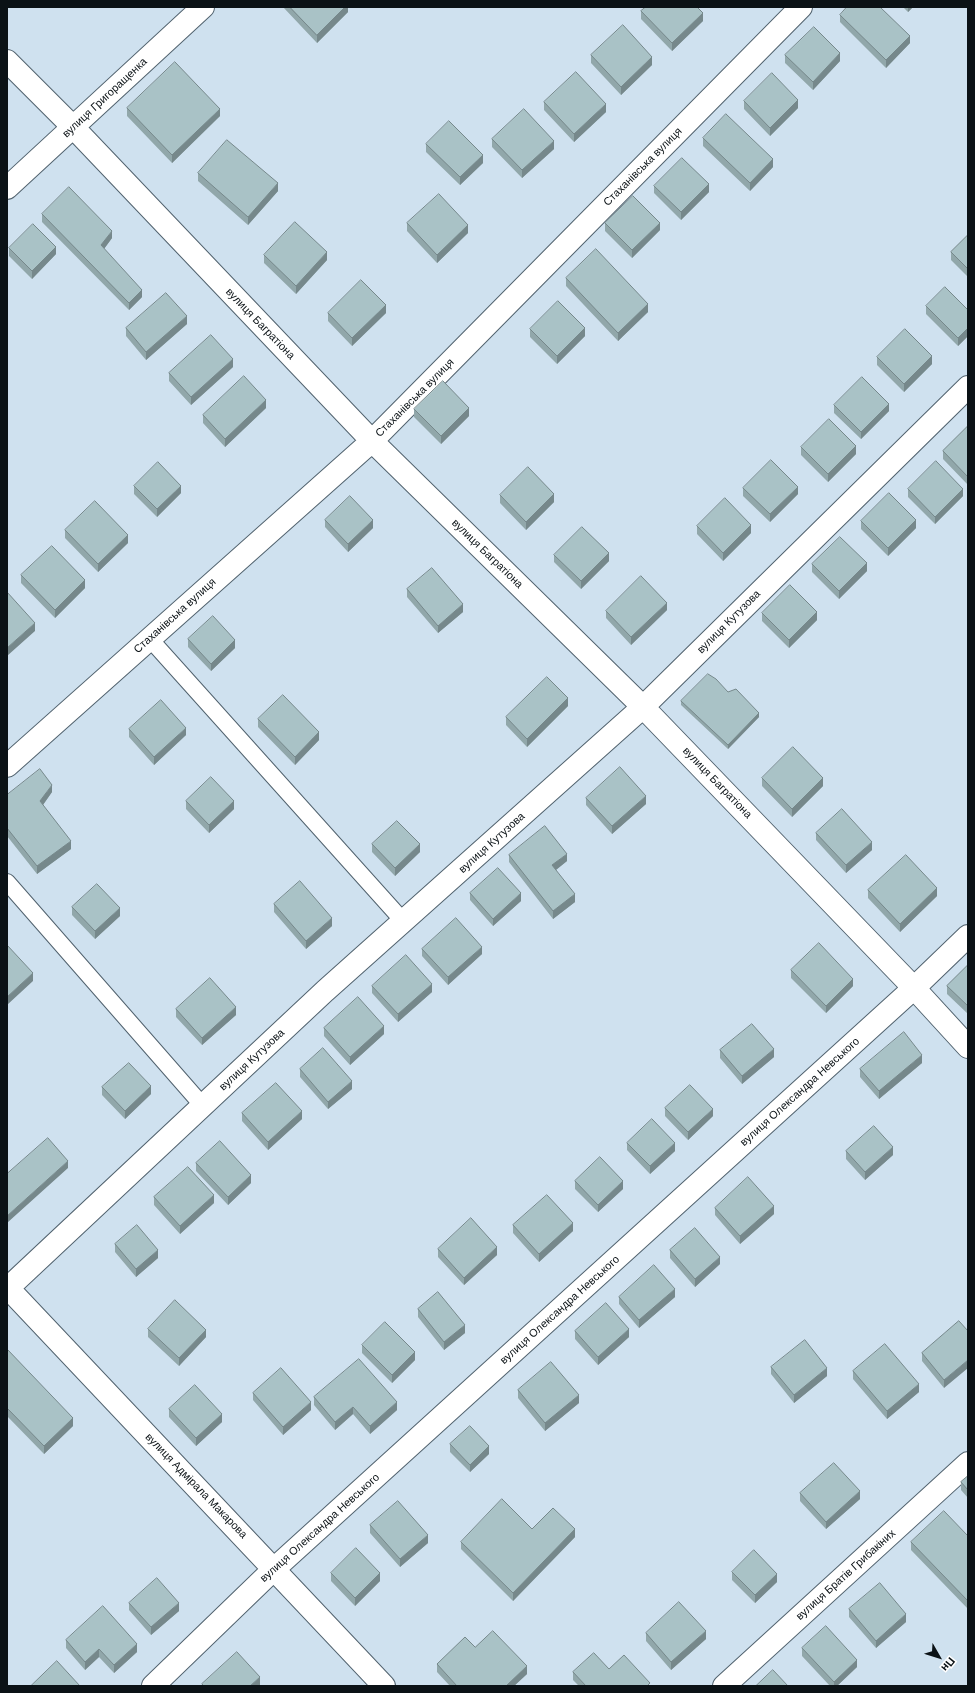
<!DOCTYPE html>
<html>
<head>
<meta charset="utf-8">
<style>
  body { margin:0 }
  #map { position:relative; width:975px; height:1693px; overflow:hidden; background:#cfe1ef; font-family:Arial,sans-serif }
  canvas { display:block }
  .frame { position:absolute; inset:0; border:8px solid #0b1216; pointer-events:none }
  .north { position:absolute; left:919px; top:1637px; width:40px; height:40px; -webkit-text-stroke:3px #fff; paint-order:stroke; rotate:129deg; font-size:11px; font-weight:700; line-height:16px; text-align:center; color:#0b1216 }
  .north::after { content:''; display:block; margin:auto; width:14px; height:18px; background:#0b1216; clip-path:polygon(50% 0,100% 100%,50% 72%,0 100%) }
</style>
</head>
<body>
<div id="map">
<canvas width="975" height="1693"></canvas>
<div class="frame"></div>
<div class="north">Пн</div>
</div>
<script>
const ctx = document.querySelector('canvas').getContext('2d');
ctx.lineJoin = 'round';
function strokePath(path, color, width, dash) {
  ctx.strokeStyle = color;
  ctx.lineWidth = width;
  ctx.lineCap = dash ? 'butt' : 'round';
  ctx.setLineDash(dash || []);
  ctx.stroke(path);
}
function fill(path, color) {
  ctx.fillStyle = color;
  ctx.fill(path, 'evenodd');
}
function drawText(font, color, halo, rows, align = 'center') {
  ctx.font = font + ' Arial,sans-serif';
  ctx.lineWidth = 3;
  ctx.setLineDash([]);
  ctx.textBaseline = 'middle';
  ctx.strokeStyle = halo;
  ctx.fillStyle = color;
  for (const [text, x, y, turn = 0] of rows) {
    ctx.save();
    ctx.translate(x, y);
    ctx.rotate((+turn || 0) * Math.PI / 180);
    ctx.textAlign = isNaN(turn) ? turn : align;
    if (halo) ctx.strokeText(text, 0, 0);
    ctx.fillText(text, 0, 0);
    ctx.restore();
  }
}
const lane = new Path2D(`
  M150 639 404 922
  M7 882 203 1106`);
const street = new Path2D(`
  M7 61 73 127 372 441 643 707 914 988 968 1047
  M7 188 203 7
  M7 766 372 441 801 7
  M7 1287 384 1686
  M7 1289 325 991 643 707 968 387
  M153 1686 274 1569 914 988 968 936
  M724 1686 968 1463`);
strokePath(lane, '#51626e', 18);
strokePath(street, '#51626e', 24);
strokePath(lane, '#fff', 16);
strokePath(street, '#fff', 22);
fill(new Path2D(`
  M283 7H348V12L317 43Z
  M903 7H913L908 12Z
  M641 11 703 21 672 51 641 19Z
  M840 15 910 43 886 68 840 22Z
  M591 55 652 65 621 95 591 63Z
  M785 55 840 61 813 90 785 63Z
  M744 101 798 108 770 136 744 109Z
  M544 102 606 112 574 142 544 110Z
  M127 108 220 116 172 163 127 116Z
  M703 138 773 167 750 191 703 146Z
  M492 139 554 149 522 178 492 147Z
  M426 144 483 163 460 185 426 152Z
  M198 173 278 191 248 225 198 181Z
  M654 186 709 192 681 220 654 193Z
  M42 214 112 238 104 249 142 297 129 310 42 222Z
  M407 223 468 233 437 263 407 231Z
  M605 223 660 230 632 258 605 231Z
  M968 235V277L951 260V252Z
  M9 248 56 254 32 279 9 256Z
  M264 255 327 260 296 294 264 263Z
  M566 278 648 312 618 341 566 286Z
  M926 306 968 310V336L958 346 926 314Z
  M328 313H386L352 346 328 321Z
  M187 324 146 360 126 336V328Z
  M530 329 585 336 557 364 530 337Z
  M877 357 932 364 904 392 877 365Z
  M233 367 191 405 169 381V373Z
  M834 405 889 411 861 439 834 413Z
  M266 408 225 447 203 423V415Z
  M414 409 469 416 441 444 414 417Z
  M968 426V485L943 459V451Z
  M801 447 856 454 828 482 801 455Z
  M134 486 181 493 157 517 134 494Z
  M743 488 798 494 770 522 743 496Z
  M908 489 963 496 935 524 908 497Z
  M500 495 554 502 526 530 500 503Z
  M325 520 373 528 348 552 325 527Z
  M861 521 916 528 888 556 861 529Z
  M697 526 751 533 723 561 697 534Z
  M65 530 128 543 98 572 65 538Z
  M554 555 609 561 581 589 554 562Z
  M812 564 867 571 839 599 812 572Z
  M21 575 85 588 55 618 21 583Z
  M407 589 463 612 438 633 407 597Z
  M667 610 631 645 606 618V611Z
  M762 613 817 620 789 648 762 621Z
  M188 639 235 648 211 671 188 647Z
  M728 692 759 717 728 749 681 705V701Z
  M568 706 527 747 506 725V717Z
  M258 719 319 740 295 765 258 727Z
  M129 729 186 735 154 765 129 737Z
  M762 778 823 786 792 817 762 786Z
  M52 792 43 805 71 849 37 874 7 836V795Z
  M586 798 646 804 612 834 586 805Z
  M186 801 234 809 209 833 186 809Z
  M816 833 872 850 846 873 816 840Z
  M372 844 420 852 395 876 372 852Z
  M509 855 567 861 556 870 575 902 553 919 509 862Z
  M868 890 937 896 900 932 868 898Z
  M470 893 521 901 493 926 470 900Z
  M274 904 332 926 306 949 274 912Z
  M72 907 120 916 95 939 72 915Z
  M422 949 482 954 448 985 422 956Z
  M968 965V1014L947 994V986Z
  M791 970 853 986 826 1013 791 978Z
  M372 986 432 992 398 1022 372 993Z
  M176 1009 236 1015 202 1045 176 1017Z
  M324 1028 384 1034 350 1065 324 1036Z
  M720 1050 774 1057 742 1084 720 1058Z
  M922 1063 879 1099 860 1077V1069Z
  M300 1069 352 1089 328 1109 300 1077Z
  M102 1087 151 1094 125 1119 102 1095Z
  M665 1108 713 1116 688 1140 665 1116Z
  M242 1113 302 1119 268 1150 242 1121Z
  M627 1143 675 1151 650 1174 627 1150Z
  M846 1151 893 1155 865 1180 846 1159Z
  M196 1163 251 1183 228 1205 196 1171Z
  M575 1181 623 1189 598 1212 575 1189Z
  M154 1197 214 1203 180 1234 154 1205Z
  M715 1208 774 1214 740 1244 715 1215Z
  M513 1225 573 1231 539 1262 513 1233Z
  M115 1244 158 1258 136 1277 115 1252Z
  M438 1249 497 1255 464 1285 438 1257Z
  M670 1250 720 1264 695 1287 670 1258Z
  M619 1297H675L639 1328 619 1304Z
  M418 1309 465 1333 444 1350 418 1317Z
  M959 1321 944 1388 922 1361V1353Z
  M148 1329 206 1337 179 1366 148 1337Z
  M575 1331 629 1337 598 1365 575 1339Z
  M362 1345 415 1360 392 1383 362 1353Z
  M7 1349 73 1426 44 1454 7 1416Z
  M771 1367 827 1376 794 1403 771 1374Z
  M853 1371 919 1392 887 1419 853 1379Z
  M518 1390 579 1403 545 1431 518 1398Z
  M253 1393 311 1410 283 1435 253 1400Z
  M314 1397 397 1410 370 1434 353 1414 335 1430 314 1405Z
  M169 1409 222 1422 196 1446 169 1417Z
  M450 1444 489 1454 470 1472 450 1452Z
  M968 1476V1498L961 1490V1482Z
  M800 1493 860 1499 826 1529 800 1501Z
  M370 1525 428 1543 400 1567 370 1533Z
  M532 1529 575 1537 513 1601 461 1549V1542Z
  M968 1536V1609L911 1550V1542Z
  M732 1572 777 1582 755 1603 732 1580Z
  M331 1573 380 1581 355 1606 331 1581Z
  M129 1603 179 1611 151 1635 129 1610Z
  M849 1609 906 1622 876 1648 849 1617Z
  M646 1633 706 1639 671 1670 646 1641Z
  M66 1640 137 1652 114 1673 99 1657 85 1670 66 1648Z
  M475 1647 527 1674 514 1686H450L437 1672V1664Z
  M802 1648 857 1667 837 1686H830L802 1656Z
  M609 1669 650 1686H579L573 1680V1672Z`), '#91a7aa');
fill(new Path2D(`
  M345 7H348V12L317 43V35Z
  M908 7H913L908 12Z
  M703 13V21L672 51V43Z
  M910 36V43L886 68V60Z
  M840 53V61L813 90V82Z
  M652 57V65L621 95V87Z
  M798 100V108L770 136V128Z
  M606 104V112L574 142V134Z
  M220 109V116L172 163V155Z
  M554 141V149L522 178V170Z
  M483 155V163L460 185V177Z
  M773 159V167L750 191V183Z
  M278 183V191L248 225V217Z
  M709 184V192L681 220V212Z
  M660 223V230L632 258V250Z
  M468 225V233L437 263V255Z
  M112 231V238L101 253V245Z
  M56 247V254L32 279V271Z
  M327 252V260L296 294V286Z
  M142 290V297L129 310V303Z
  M648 304V312L618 341V333Z
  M386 305V313L352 346V338Z
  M187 316V324L146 360V352Z
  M585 328V336L557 364V356Z
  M968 328V336L958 346V338Z
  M932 356V364L904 392V384Z
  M233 359V367L191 405V397Z
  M266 400V408L225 447V439Z
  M889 404V411L861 439V432Z
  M469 408V416L441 444V436Z
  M856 446V454L828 482V474Z
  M181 486V493L157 517V509Z
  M798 487V494L770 522V514Z
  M963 489V496L935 524V517Z
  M554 494V502L526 530V522Z
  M373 520V528L348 552V544Z
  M916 520V528L888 556V548Z
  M751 525V533L723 561V553Z
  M128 535V543L98 572V564Z
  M609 553V561L581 589V581Z
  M867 563V571L839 599V591Z
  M85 580V588L55 618V610Z
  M667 603V610L631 645V637Z
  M463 604V612L438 633V626Z
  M817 612V620L789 648V640Z
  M35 623V631L7 656V648Z
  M235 640V648L211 671V664Z
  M568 698V706L527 747V739Z
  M759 713V717L728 749V745Z
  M186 728V735L154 765V757Z
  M319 732V740L295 765V757Z
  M823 778V786L792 817V809Z
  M52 785V792L40 809V801Z
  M646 796V804L612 834V826Z
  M234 801V809L209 833V825Z
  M71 841V849L37 874V866Z
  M872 842V850L846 873V865Z
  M420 844V852L395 876V868Z
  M567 854V861L552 873V865Z
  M937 888V896L900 932V924Z
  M521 893V901L493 926V919Z
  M575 894V902L553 919V911Z
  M120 908V916L95 939V931Z
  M332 918V926L306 949V941Z
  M482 947V954L448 985V977Z
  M33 973V981L7 1005V997Z
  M853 979V986L826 1013V1006Z
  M432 984V992L398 1022V1014Z
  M236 1007V1015L202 1045V1038Z
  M384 1026V1034L350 1065V1057Z
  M774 1049V1057L742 1084V1076Z
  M922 1055V1063L879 1099V1091Z
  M352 1081V1089L328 1109V1102Z
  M151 1086V1094L125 1119V1111Z
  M713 1109V1116L688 1140V1132Z
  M302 1111V1119L268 1150V1142Z
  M675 1143V1151L650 1174V1166Z
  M893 1147V1155L865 1180V1172Z
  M68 1161V1168L7 1223V1216Z
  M251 1175V1183L228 1205V1197Z
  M623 1181V1189L598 1212V1205Z
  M214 1195V1203L180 1234V1226Z
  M774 1206V1214L740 1244V1236Z
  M573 1223V1231L539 1262V1254Z
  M497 1247V1255L464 1285V1278Z
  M158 1250V1258L136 1277V1269Z
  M720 1257V1264L695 1287V1279Z
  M675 1289V1297L639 1328V1320Z
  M465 1325V1333L444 1350V1342Z
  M629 1329V1337L598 1365V1357Z
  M206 1330V1337L179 1366V1358Z
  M415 1352V1360L392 1383V1375Z
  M968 1360V1368L944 1388V1380Z
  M827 1368V1376L794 1403V1395Z
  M919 1384V1392L887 1419V1411Z
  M579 1395V1403L545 1431V1423Z
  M311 1402V1410L283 1435V1427Z
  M397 1402V1410L370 1434V1426Z
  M353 1407V1414L335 1430V1422Z
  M222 1414V1422L196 1446V1438Z
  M73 1418V1426L44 1454V1446Z
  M489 1446V1454L470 1472V1465Z
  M860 1491V1499L826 1529V1522Z
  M575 1529V1537L513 1601V1593Z
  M428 1535V1543L400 1567V1559Z
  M380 1573V1581L355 1606V1598Z
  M777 1574V1582L755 1603V1595Z
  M179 1603V1611L151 1635V1627Z
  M906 1614V1622L876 1648V1641Z
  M706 1631V1639L671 1670V1662Z
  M137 1644V1652L114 1673V1665Z
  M99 1649V1657L85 1670V1662Z
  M857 1660V1667L837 1686H834V1682Z
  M527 1666V1674L514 1686H506Z
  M260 1677V1685L258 1686H250Z`), '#76888b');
const building = new Path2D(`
  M290 7H345L317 35Z
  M646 7H697L703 13 672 43 641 11Z
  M847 7H880L910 36 886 60 840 15Z
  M623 25 652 57 621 87 591 55Z
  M814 27 840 53 813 82 785 55Z
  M175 62 220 109 172 155 127 108Z
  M576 72 606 104 574 134 544 102Z
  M772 73 798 100 770 128 744 101Z
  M524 109 554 141 522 170 492 139Z
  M726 114 773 159 750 183 703 138Z
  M449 121 483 155 460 177 426 144Z
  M227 140 278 183 248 217 198 173Z
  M682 158 709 184 681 212 654 186Z
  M69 187 112 231 101 245 142 290 129 303 42 214Z
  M439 194 468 225 437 255 407 223Z
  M633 196 660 223 632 250 605 223Z
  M295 222 327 252 296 286 264 255Z
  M33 224 56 247 32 271 9 248Z
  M968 235V269L951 252Z
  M596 249 648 304 618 333 566 278Z
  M361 280 386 305 352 338 328 313Z
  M945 287 968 310V328L958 338 926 306Z
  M166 293 187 316 146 352 126 328Z
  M558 301 585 328 557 356 530 329Z
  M905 329 932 356 904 384 877 357Z
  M211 335 233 359 191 397 169 373Z
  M244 376 266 400 225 439 203 415Z
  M862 377 889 404 861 432 834 405Z
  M443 381 469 408 441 436 414 409Z
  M829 419 856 446 828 474 801 447Z
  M968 426V477L943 451Z
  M771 460 798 487 770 514 743 488Z
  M936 461 963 489 935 517 908 489Z
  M158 462 181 486 157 509 134 486Z
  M528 467 554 494 526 522 500 495Z
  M889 493 916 520 888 548 861 521Z
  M350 496 373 520 348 544 325 520Z
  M725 498 751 525 723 553 697 526Z
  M95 501 128 535 98 564 65 530Z
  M582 527 609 553 581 581 554 555Z
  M840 537 867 563 839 591 812 564Z
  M52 546 85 580 55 610 21 575Z
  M432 568 463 604 438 626 407 589Z
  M641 576 667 603 631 637 606 611Z
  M790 585 817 612 789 640 762 613Z
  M7 592 35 623 7 648Z
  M213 616 235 640 211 664 188 639Z
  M708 674 716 679 728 692 736 689 759 713 728 745 681 701Z
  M547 677 568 698 527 739 506 717Z
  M283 695 319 732 295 757 258 719Z
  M161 700 186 728 154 757 129 729Z
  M793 747 823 778 792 809 762 778Z
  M620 767 646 796 612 826 586 798Z
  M40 769 52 785 40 801 71 841 37 866 7 828V795Z
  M211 777 234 801 209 825 186 801Z
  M842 809 872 842 846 865 816 833Z
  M397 821 420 844 395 868 372 844Z
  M545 826 567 854 552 865 575 894 553 911 509 855Z
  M906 855 937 888 900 924 868 890Z
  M498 868 521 893 493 919 470 893Z
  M300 881 332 918 306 941 274 904Z
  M97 884 120 908 95 931 72 907Z
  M456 918 482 947 448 977 422 949Z
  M819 943 853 979 826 1006 791 970Z
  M7 945 33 973 7 997Z
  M406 955 432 984 398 1014 372 986Z
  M968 965V1006L947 986Z
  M210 978 236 1007 202 1038 176 1009Z
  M358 997 384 1026 350 1057 324 1028Z
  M752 1024 774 1049 742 1076 720 1050Z
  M904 1032 922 1055 879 1091 860 1069Z
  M323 1048 352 1081 328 1102 300 1069Z
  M129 1063 151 1086 125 1111 102 1087Z
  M276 1083 302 1111 268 1142 242 1113Z
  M690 1085 713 1109 688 1132 665 1108Z
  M652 1119 675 1143 650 1166 627 1143Z
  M874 1126 893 1147 865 1172 846 1151Z
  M48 1138 68 1161 7 1216V1174Z
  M220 1141 251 1175 228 1197 196 1163Z
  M600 1157 623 1181 598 1205 575 1181Z
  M188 1167 214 1195 180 1226 154 1197Z
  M748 1177 774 1206 740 1236 715 1208Z
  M547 1195 573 1223 539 1254 513 1225Z
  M471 1218 497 1247 464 1278 438 1249Z
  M137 1225 158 1250 136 1269 115 1244Z
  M695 1228 720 1257 695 1279 670 1250Z
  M654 1265 675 1289 639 1320 619 1297Z
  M438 1292 465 1325 444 1342 418 1309Z
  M175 1300 206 1330 179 1358 148 1329Z
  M606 1303 629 1329 598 1357 575 1331Z
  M959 1321 968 1331V1360L944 1380 922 1353Z
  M385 1322 415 1352 392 1375 362 1345Z
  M805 1340 827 1368 794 1395 771 1367Z
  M885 1344 919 1384 887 1411 853 1371Z
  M7 1349 73 1418 44 1446 7 1408Z
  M359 1359 397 1402 370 1426 353 1407 335 1422 314 1397Z
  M551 1362 579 1395 545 1423 518 1390Z
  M281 1368 311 1402 283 1427 253 1393Z
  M195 1385 222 1414 196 1438 169 1409Z
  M470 1426 489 1446 470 1465 450 1444Z
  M834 1463 860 1491 826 1522 800 1493Z
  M968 1476V1490L961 1482Z
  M502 1499 532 1529 553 1508 575 1529 513 1593 461 1542Z
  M398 1501 428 1535 400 1559 370 1525Z
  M944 1511 968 1536V1601L911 1542Z
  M356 1548 380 1573 355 1598 331 1573Z
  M754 1550 777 1574 755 1595 732 1572Z
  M157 1578 179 1603 151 1627 129 1603Z
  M880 1583 906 1614 876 1641 849 1609Z
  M679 1602 706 1631 671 1662 646 1633Z
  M103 1606 137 1644 114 1665 99 1649 85 1662 66 1640Z
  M826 1626 857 1660 834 1682 802 1648Z
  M493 1631 527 1666 506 1686H457L437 1664 465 1637 475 1647Z
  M237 1652 260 1677 250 1686H204L202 1684Z
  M594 1653 609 1669 624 1655 650 1683 647 1686H586L573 1672Z
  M57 1661 80 1686H31Z
  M773 1670 788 1686H756Z`);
fill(building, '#a9c2c6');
strokePath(building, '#76888b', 1);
drawText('11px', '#0b1216', '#fff', [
  ["вулиця Григоращенка",105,98,-43],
  ["Стаханівська вулиця",643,167,-45],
  ["вулиця Багратіона",260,324,46],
  ["Стаханівська вулиця",415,398,-45],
  ["вулиця Багратіона",487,554,44],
  ["Стаханівська вулиця",175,616,-42],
  ["вулиця Кутузова",729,622,-45],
  ["вулиця Багратіона",717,783,46],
  ["вулиця Кутузова",492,843,-42],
  ["вулиця Кутузова",252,1060,-43],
  ["вулиця Олександра Невського",800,1092,-42],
  ["вулиця Олександра Невського",560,1310,-42],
  ["вулиця Адмірала Макарова",196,1486,46],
  ["вулиця Олександра Невського",320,1528,-42],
  ["вулиця Братів Грибакіних",846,1575,-42]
]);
</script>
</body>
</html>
